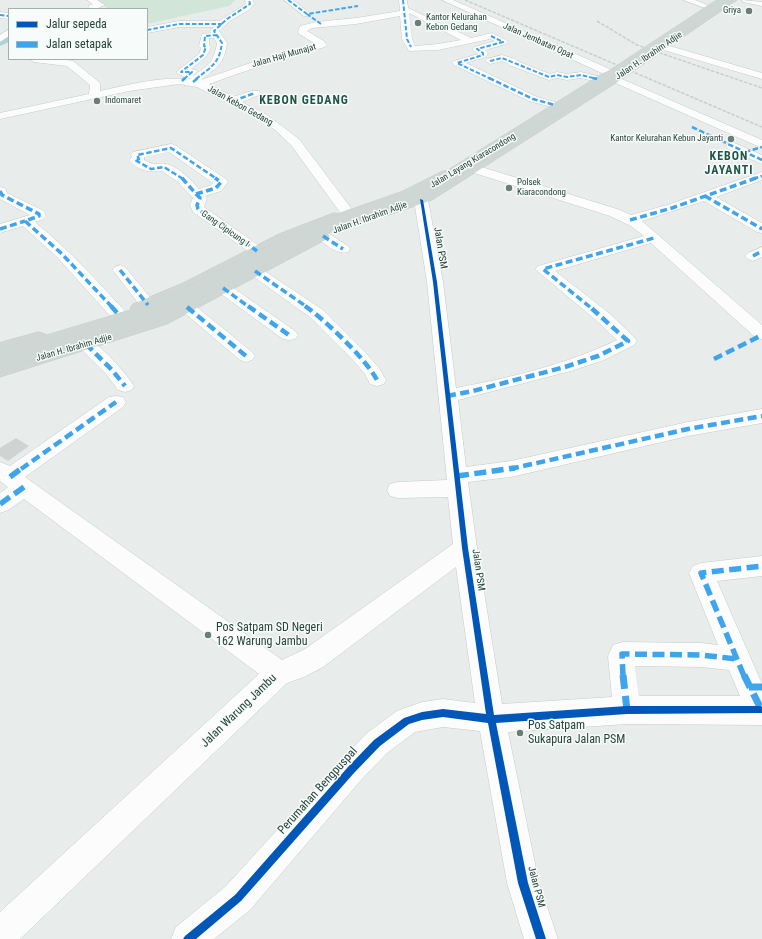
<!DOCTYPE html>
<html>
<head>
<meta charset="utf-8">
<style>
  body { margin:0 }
  #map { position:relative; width:762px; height:939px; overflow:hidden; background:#e8edeb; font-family:"Roboto Condensed",sans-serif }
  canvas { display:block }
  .legend { position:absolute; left:8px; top:8px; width:140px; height:52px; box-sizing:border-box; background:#f7fbf9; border:1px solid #a3b1ad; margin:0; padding:5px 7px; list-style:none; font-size:12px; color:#24423a }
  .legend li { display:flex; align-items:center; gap:8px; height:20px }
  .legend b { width:20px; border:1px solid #a3b1ad }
</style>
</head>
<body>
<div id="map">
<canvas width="762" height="939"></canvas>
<ul class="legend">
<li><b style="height:5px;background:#0057b8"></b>Jalur sepeda</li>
<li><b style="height:5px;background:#3ea4ec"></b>Jalan setapak</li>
</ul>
</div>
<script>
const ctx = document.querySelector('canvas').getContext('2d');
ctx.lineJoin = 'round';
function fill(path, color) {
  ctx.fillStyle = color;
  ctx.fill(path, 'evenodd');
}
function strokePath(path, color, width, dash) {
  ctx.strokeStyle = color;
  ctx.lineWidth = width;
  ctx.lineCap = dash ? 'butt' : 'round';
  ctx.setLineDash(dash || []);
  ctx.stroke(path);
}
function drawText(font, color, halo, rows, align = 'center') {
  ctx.font = font + ' "Roboto Condensed",sans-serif';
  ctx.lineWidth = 3;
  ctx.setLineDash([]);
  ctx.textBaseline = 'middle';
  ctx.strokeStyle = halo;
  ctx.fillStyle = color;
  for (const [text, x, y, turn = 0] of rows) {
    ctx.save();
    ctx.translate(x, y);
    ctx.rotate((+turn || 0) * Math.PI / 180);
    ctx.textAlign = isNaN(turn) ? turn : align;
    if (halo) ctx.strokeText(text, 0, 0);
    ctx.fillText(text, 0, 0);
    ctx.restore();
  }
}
fill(new Path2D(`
  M94 0H236L229 6 147 24V9H106V7Z`), '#d1e6d8');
fill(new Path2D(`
  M9 33V42L0 46V37Z`), '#a9d4db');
fill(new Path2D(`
  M16 438 29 446 8 461 0 456V448Z`), '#cfd4d2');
const minor = new Path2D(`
  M87 0H97L105 5 96 9H88L89 5 93 4Z
  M245 0H253L254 4 249 10 230 21 219 31 227 43C224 65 217 67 201 80L265 58 316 44 299 34 298 32 300 26 316 22 356 18 400 11 399 0H407L408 8 471 38 492 33 506 40 508 42 506 44 485 50 488 53 486 57 466 63 537 97 559 103 560 105 555 108 529 101 454 65 452 63 454 61 478 54 472 49 474 47 495 41 490 39 438 50 409 51 402 39 400 16 356 24 312 28 307 31 324 41 327 45 325 47 271 62 209 84 233 97 251 91H259L260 93 259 95 242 102 267 115 299 139 354 212 352 215 347 216 342 215 291 145 275 130 259 119 197 87 179 84 129 91 0 119V113L89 94 90 85 67 66 34 62 29 59H60L73 61 99 82 100 84V91C127 85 162 76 190 79 206 65 213 67 217 43L214 38H209V45L211 47 206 57 191 69 196 70 197 72 191 78 187 79 176 72 199 54 201 48 199 46 202 34 211 33 210 31 214 27H179L147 33V27L179 21H219L243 6 246 4ZM409 13 461 40 438 44 415 46 412 39Z
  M284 0H293L311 14 310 16H304Z
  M442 0H453L612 70 613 72 608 75 604 74Z
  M683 0H695L712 7 708 9Z
  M742 0 762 2V6L743 2Z
  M0 12 9 13V19L0 18Z
  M9 29V36L0 42V35Z
  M663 44 762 73V79L660 49 658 47 660 45Z
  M502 55 515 59 517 61 550 74 557 72 567 74 581 72 601 77 602 79 597 82 581 78 567 80 557 78 549 80 509 65 507 63 502 61 490 64 485 61 487 59Z
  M615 76 762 140V148L611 81 610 79Z
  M732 142 762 155V164L728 149 726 146 728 143Z
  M171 144 175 145 226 179 228 182 221 191 205 196 207 198 204 207 262 248 264 251 262 254 257 255 252 254 193 212 190 205 193 198 178 182 162 171C150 173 136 170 129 160L132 157 131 155 133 152ZM169 152 213 183 211 185 199 189C191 180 178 166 166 164 155 162 157 167 144 160V157Z
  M472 164 620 210 631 215 667 205 762 172V180L716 197 762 223V233L757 232 704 201 642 221 762 325V339L756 338 651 243 555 271 609 313 634 337 637 341 634 345 604 360 571 371 458 400 466 467 511 461 688 422 762 409V423L688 436 511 477 468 482 477 548 502 704 612 697 608 656 613 645 622 642 701 643 718 645 689 573 693 566 701 563 762 556V576L717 581 762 684V725L627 724 508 732 539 883 558 939H524L507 883 480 731 443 727 415 732 387 753 361 780 250 910 214 939H171L176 927 226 886 341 760 367 733 397 711 422 702 443 699 475 703 456 567 323 667 304 677 287 683 20 939H0V912L259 674 24 499 8 510 0 513V493L8 487 0 481V462L10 466 109 397 116 396 123 397 126 402 123 407 25 477 282 660 305 649 453 544 448 497 398 498 390 496 387 490 390 484 398 482 447 480 427 282 414 200 416 197H426L428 200 443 282 456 388C509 378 568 364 617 340L597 321 535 269 538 266 644 236 631 226 610 216 468 171 466 168 468 165ZM635 666 701 667 729 670 740 696H639Z
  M0 187 5 188 7 193 44 211 46 216 44 219 35 222C68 249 96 280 125 311L127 315 125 319 119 320 113 319 57 257 23 226 0 233V224L30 215 0 199Z
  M323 232 328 233 348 246 350 249 348 252C337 255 327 245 318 239L316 236 318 233Z
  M762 247V257L753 261 748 259 745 256 748 253Z
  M120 265 125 267 154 302 156 305 154 308 148 310 142 308 115 273 112 270 115 267Z
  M255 266 260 268 323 310 364 351 379 368 386 380 384 384 377 386 370 384 365 374 352 359 311 318 250 274 247 271 250 268Z
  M223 283 229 285 295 331 298 335 295 339 289 340 283 339 217 291 215 288 217 285Z
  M187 302 193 304 252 352 255 356 252 360 246 362 240 360 181 310 179 307 181 304Z
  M86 339C99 342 127 374 134 386L132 390 125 392 118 390 106 374 80 348 77 344 80 340Z`);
const major = new Path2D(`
  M727 0H737L619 81 432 200 386 216 381 215 379 212 381 209 422 194 611 77Z
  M334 213 339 214 341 217 339 220C272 246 212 285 145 312L139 313 133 312 130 308 133 304 183 283 279 234Z
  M322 231 327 233 330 236 327 239 167 324 0 377V364L155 316 317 233Z
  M39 332 45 334 48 338 45 342 0 355V343Z`);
strokePath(minor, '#c5cac8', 1);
strokePath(major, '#c3ccc9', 1);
fill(minor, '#fcfcfc');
fill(major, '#cfd7d5');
strokePath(new Path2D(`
  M465 0 762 127
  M597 21 637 45 762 88`), '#c9cdcc', 1.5, [3.5, 1.5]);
const majorBridgeFar3 = new Path2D(`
  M605 79 725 0`);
const majorBridgeFar2 = new Path2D(`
  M444 179 606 78`);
const majorBridgeFar1 = new Path2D(`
  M165 307 326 226 406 198 446 178`);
const majorBridge = new Path2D(`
  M0 359 140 317 167 306`);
strokePath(majorBridgeFar3, '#c3ccc9', 10, []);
strokePath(majorBridgeFar2, '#c3ccc9', 12, []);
strokePath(majorBridgeFar1, '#c3ccc9', 16, []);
strokePath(majorBridge, '#c3ccc9', 20, []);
strokePath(majorBridgeFar3, '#cfd7d5', 10);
strokePath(majorBridgeFar2, '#cfd7d5', 12);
strokePath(majorBridgeFar1, '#cfd7d5', 16);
strokePath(majorBridge, '#cfd7d5', 20);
strokePath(new Path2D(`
  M288 0 307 14
  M403 0 407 39 411 47
  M0 15 9 16
  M321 24 307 14 358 6
  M147 30 179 24H222
  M491 36 503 42 477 49 483 53V55L457 63 491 79
  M490 61 502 58 549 77 557 75 567 77 581 75 597 79
  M184 79 192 72H181L203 55 206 47 204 46 205 36 217 35
  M196 79C212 66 219 64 222 43L214 31 227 19 250 4 249 0`), '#3ea4ec', 2, [4.5, 2]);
strokePath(new Path2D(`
  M489 78 533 99 555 105
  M593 78 597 79
  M182 81 185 78
  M193 82 198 78
  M233 101 255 93
  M692 127 762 160
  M745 152 762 147
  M183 179 164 167 151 169 135 160 139 159 137 155 171 148 217 179
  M753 179 762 176`), '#3ea4ec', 2.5, [5.5, 2.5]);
strokePath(new Path2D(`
  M182 178 196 194
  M0 191 2 195 39 214V216L25 221 62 254 112 307
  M196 194 200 198 197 205 198 209 257 251
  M196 194 216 188 221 182 215 178
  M705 196 762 229
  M630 220 672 208 756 178
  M0 229 25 221
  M323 236 343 249
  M753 256 762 251
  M120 270 148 305
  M255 271 307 307
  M223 288 249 307
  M590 307 543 269 654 238`), '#3ea4ec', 3.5, [7, 3.5]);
strokePath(new Path2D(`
  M111 306 119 315
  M248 306 289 335
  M305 306C325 320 366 359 377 380
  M187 307 246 356
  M86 344 112 370 125 386
  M714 359 762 335
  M447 396 473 391 565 367 598 356 628 341 589 306
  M21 469 116 402
  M510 469 688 429 762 416`), '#3ea4ec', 4.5, [9, 4.5]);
strokePath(new Path2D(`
  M457 476 515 468
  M10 477 22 468
  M0 504 24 487
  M623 676 622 654 701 655 737 659
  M744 676 701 573 762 566`), '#3ea4ec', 5.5, [12, 5.5]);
strokePath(new Path2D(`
  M623 675 627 710
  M744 675 762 711
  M749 687H762`), '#3ea4ec', 7, [14, 7]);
fill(new Path2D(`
  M420 199 423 200 437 282 468 548 494 715 627 706H761L762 707V713L627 714 496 723 528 883 546 939H536L518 883 488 723 443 717 422 720 409 724 380 746 354 773 241 901 196 939H183L185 936 235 895 348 767 374 740 404 718 422 712 443 709 486 714 462 548 433 282Z`), '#0057b8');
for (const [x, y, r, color] of [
  [749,11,4,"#697e78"],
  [418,23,4,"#697e78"],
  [97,101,4,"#697e78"],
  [731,139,4,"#697e78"],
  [509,188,4,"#697e78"],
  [208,635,4,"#697e78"],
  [520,733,4,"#697e78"]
]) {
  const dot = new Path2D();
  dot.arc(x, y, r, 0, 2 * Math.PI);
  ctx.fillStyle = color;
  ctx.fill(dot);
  strokePath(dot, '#f7fbf9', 1.5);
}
drawText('9px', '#24423a', '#f7fbf9', [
  ["Griya",741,11,"right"],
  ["Kantor Kelurahan",426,18],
  ["Kebon Gedang",426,28],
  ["Indomaret",105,101],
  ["Kantor Kelurahan Kebun Jayanti",723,139,"right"],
  ["Polsek",517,183],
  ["Kiaracondong",517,193]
], 'left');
drawText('9px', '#24423a', '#f7fbf9', [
  ["Jalan Jembatan Opat",538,41,24],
  ["Jalan Haji Munajat",284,56,-16],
  ["Jalan H. Ibrahim Adjie",649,56,-34],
  ["Jalan Kebon Gedang",240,106,29],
  ["Jalan Layang Kiaracondong",473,161,-31],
  ["Jalan H. Ibrahim Adjie",370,218,-20],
  ["Gang Cipicung I",225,229,35],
  ["Jalan H. Ibrahim Adjie",74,348,-16]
]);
drawText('10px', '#24423a', '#f7fbf9', [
  ["Jalan PSM",440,248,81],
  ["Jalan PSM",478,570,82],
  ["Jalan PSM",536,887,75]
]);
ctx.letterSpacing = '1px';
drawText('bold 12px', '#1f5548', '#f7fbf9', [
  ["KEBON GEDANG",304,101],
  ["KEBON",729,157],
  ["JAYANTI",729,171]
]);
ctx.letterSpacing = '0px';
drawText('12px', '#24423a', '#f7fbf9', [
  ["Pos Satpam SD Negeri",216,628],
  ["162 Warung Jambu",216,642],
  ["Pos Satpam",528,726],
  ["Sukapura Jalan PSM",528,740]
], 'left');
drawText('12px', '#24423a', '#f7fbf9', [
  ["Jalan Warung Jambu",239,711,-44],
  ["Perumahan Bengpuspal",318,791,-48]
]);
</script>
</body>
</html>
